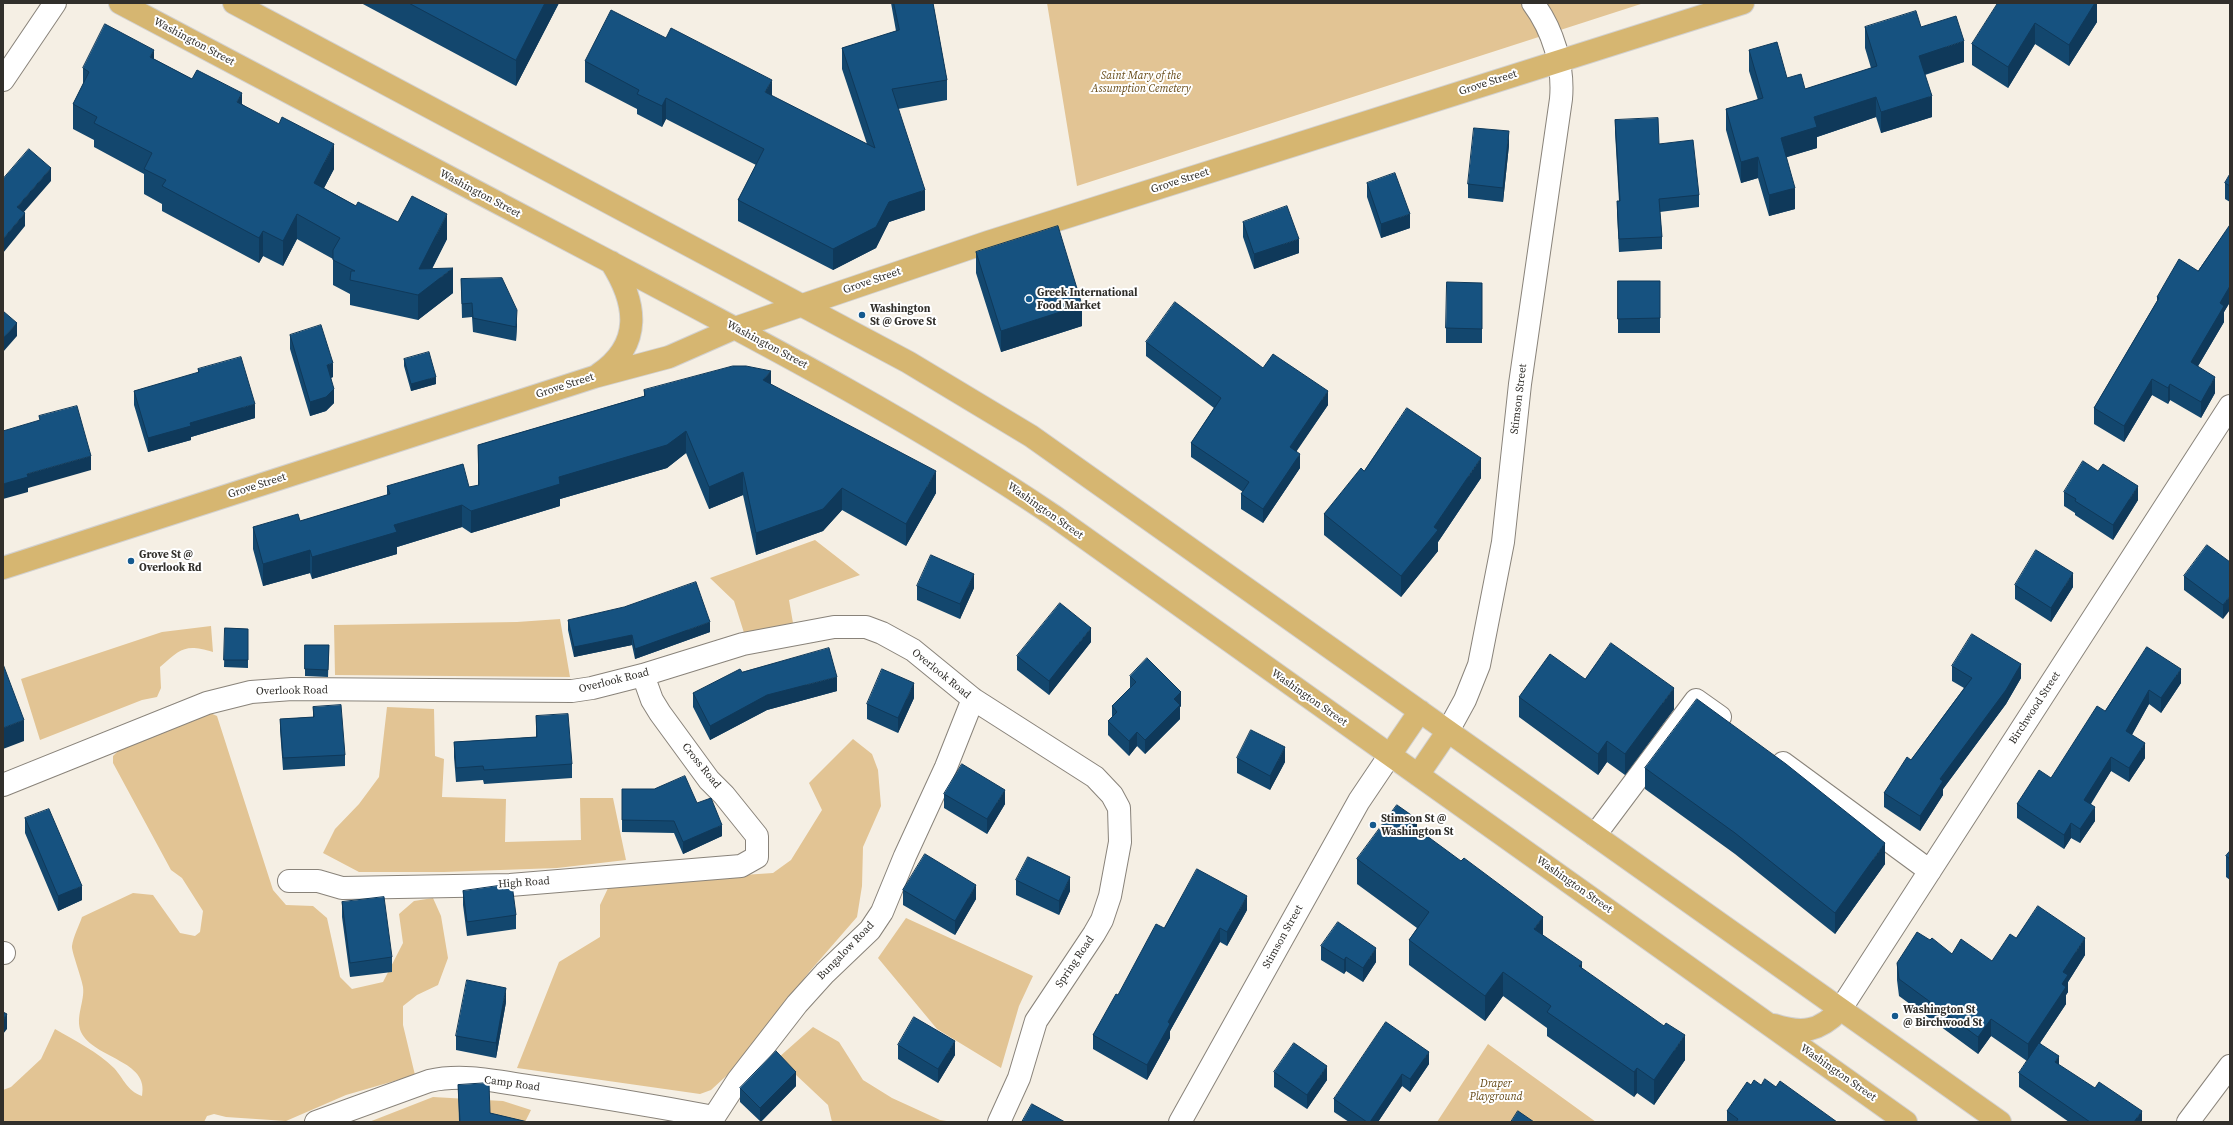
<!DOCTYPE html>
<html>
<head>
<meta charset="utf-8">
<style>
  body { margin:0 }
  #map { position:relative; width:2233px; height:1125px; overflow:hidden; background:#f5efe4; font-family:"Source Serif 4",serif }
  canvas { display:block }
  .frame { position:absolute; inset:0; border:4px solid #312f2b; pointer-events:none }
</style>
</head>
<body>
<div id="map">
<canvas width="2233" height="1125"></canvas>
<div class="frame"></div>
</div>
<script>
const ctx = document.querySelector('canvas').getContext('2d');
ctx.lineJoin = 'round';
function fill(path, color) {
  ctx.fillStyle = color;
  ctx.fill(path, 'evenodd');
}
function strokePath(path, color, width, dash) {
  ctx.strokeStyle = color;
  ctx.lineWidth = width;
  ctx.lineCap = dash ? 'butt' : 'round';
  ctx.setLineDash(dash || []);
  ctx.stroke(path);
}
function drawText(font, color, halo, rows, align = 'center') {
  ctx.font = font + ' "Source Serif 4",serif';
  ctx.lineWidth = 4;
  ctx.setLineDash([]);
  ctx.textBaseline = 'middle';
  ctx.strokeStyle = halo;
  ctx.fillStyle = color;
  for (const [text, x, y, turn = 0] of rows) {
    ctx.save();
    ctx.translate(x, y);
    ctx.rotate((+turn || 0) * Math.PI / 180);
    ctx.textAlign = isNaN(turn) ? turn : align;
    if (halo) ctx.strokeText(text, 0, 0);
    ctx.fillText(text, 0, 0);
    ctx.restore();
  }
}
fill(new Path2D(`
  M1047 3H1644L1077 186Z
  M815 540 860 575 789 600 793 623 745 636 734 601 710 578Z
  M560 619 570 677 335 675 334 625 517 622Z
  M211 626 213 652C185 644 182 648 160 667L161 688 157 697 142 700 40 740 21 679 162 632Z
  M387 707 434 709 435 756 444 759 442 797 506 799 505 842 581 840 580 798H613L626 860 557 868 444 872H359L323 853 335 829 359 804 379 777Z
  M208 712 217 716 273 890 286 905 313 906 327 918 340 977 352 989 383 982 403 943 399 914 414 901 433 898 441 916 448 958 438 985 417 995 403 1006V1025L415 1075 346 1095 286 1121 226 1117 214 1114 207 1116 204 1122H3V1090L11 1087 41 1059 55 1029C74 1040 98 1052 114 1068 124 1079 127 1091 142 1096 150 1060 94 1059 81 1032 75 1017 85 1001 83 987 82 979 71 950 72 946 73 937 79 926 82 917L133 893 153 895 180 933 195 936 200 932 203 911 182 878 171 870 113 763V756L123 746Z
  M853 739 872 754 878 770 881 806 863 847 862 886 857 917 810 971 736 1067 711 1090 700 1094 517 1068 559 962 600 937V905L610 884 773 873 791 860 822 810 809 783Z
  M906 918 1033 976 1019 1006 1001 1068 937 1029 878 958Z
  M813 1027 839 1042 863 1080 892 1098 940 1120 953 1122H832L828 1105 778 1058Z
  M1488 1044 1596 1122H1437Z
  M433 1097 503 1101 531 1110 525 1122H369Z`), '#e2c494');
const minor = new Path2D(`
  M3 80 55 3
  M1448 731 1465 700 1479 665 1503 542 1520 384 1561 99C1564 66 1553 30 1533 3
  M1783 763 1930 871
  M3 785 207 703 251 692 292 689 572 691 592 688 643 675 743 644 834 627H866L882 633 913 650 973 699 1095 777 1112 795 1119 808 1120 842 1110 896 1102 920 1094 934 1036 1021 1019 1078 999 1122
  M1595 835 1696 700 1720 717
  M289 881H318L342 888 510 885 741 866 757 857V836L724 795 709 780 660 713 652 700 643 675
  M3 953H4
  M1840 1010 2230 406
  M316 1122 429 1081C464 1073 499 1082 534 1087 595 1096 654 1106 714 1117L738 1080 797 1004 825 973 870 930 882 912 905 856 946 767 973 699
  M1180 1122 1359 801 1390 755
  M2188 1122 2230 1066`);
const major = new Path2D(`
  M120 3C279 87 439 172 599 256 754 338 909 418 1054 516L1906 1122
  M234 3 908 362 1031 436 2000 1122
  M599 374C643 344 637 303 611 262
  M3 568 594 377 669 357 735 328 988 242 1743 3
  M1390 755 1420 711
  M1418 775 1448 731
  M1774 1025C1802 1034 1819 1032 1840 1010`);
strokePath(minor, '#89837a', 24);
strokePath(major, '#d2d1d0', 24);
strokePath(minor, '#fff', 22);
strokePath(major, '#d6b671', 22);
fill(new Path2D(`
  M361 3H559L516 86Z
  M891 3H933L947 80V100L898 109 925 210 889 222 876 248 833 270 738 221V200L756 165 666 119 662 127 637 114V109L585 82V61L772 96 867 144 842 69V48L896 31Z
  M1998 3H2097V22L2069 66 2035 44 2008 88 1972 65V44Z
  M1865 27H1921L1964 62 1925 75 1932 117 1881 133 1876 117 1817 137V148L1786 157 1795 209 1769 216 1758 178 1741 183 1726 130V109L1758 100 1749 71V50L1787 78 1805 89 1871 68 1865 48Z
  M154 59 192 79 242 104 334 169 324 188 356 206 398 222 447 239 432 269 453 293 418 320 350 305V294L333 285V259L297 239 283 266 263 256 259 263 162 211V204L144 194V174L94 147V140L73 129V104L83 84V68Z
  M1615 120 1659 144 1699 195V207L1660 212 1662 237V249L1619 252 1617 213V201H1619L1615 132Z
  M1509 145 1503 202 1468 198V184Z
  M2230 174V202L2225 199V183Z
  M1367 183 1410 228 1381 238 1367 197Z
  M1243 222 1299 253 1254 269 1243 237Z
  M2230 225V302L2224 312V322L2198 366 2215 393 2201 418 2170 400 2168 404 2152 395 2124 442 2094 424V408L2157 301V297L2198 271Z
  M976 252 1082 326 1001 352 976 273Z
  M461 279 517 324 516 341 473 332 472 317 462 318Z
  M1618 281H1660V333H1618Z
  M1482 283V343H1446V328Z
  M290 335 333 377 331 378 334 403 326 411 310 416 290 349Z
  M1146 342 1263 368 1328 405 1296 451 1300 468 1263 523 1241 509V494L1243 492 1191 457V443L1214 408 1146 356Z
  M404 359 436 384 411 391 404 366Z
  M198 369 255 418 191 437V440L148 452 134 405V391L198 373Z
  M771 384 936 493 906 546 842 510 823 531 756 555 743 495 709 509 686 453 667 468 560 499V506L471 533 462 527 397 547V554L312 579 310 573 263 586 253 549V527L300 521 387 495V486L469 487 478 486V445L644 396V390Z
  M1364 471 1481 478 1438 542V551L1401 597 1324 535V514Z
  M2064 492 2138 500 2113 540 2075 515V513L2064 506Z
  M2230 562 2223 619 2184 590V576Z
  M2015 585 2073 587 2051 622 2015 599Z
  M917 586 974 588 960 619 917 600Z
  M568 620 710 632 635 659 632 645 574 657 568 630Z
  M225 628 248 629V668L224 667Z
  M1091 642 1049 695 1017 670V656Z
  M305 645H329L328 677 305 676Z
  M2147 647 2181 683 2161 713 2149 704 2132 735 2145 758 2129 782 2111 771 2091 804 2095 821 2080 843 2071 838 2064 849 2017 818V804L2051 778 2105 711Z
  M1952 666 2021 678 2006 704 1943 789V795L1920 831 1884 807V793L1911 760 1964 688 1952 681Z
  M742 672 837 691 767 710 710 740 693 707V693Z
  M1130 676 1181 706 1180 707V719L1145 754 1137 746 1129 756 1108 735V721L1112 717V706L1130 688Z
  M1585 679 1674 709 1625 775 1607 762 1598 775 1519 717V697Z
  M914 698 898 733 867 719V704Z
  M313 707 345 755V766L283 770 280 730V719L313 717Z
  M536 716 572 764V778L484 784 483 780 456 782 454 757V742L536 737Z
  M1237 758 1285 762 1270 790 1237 773Z
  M1645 768 1885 864 1835 934 1735 854 1645 789Z
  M622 789 697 803 722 836 683 854 674 833 622 832Z
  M944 794 1005 804 987 834 944 808Z
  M25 818 82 900 58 911 25 833Z
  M1417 828 1582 968 1685 1060 1654 1105 1637 1093 1634 1097 1547 1036V1028L1503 996 1485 1021 1409 965V940L1417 928 1357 884V859Z
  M2230 851V880L2226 877V856Z
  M1016 880 1070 891 1059 915 1016 895Z
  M903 890 976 899 955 935 903 905Z
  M463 891 516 915V929L467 936 463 905Z
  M342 902 392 957V972L350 977 342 917Z
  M1247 910 1227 946 1220 942 1170 1031V1038L1147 1080 1093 1049V1035L1118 995 1164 928Z
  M2016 938 2085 955 2068 982V992L2066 995V1004L2040 1043 2059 1065 2142 1122H2069L2019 1087V1073L2027 1061 1991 1036 1978 1054 1899 996 1897 980V963L1952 954 1992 961Z
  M1321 946 1376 962 1363 982 1346 971 1344 974 1321 960Z
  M506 1002 496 1058 456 1050V1036Z
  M1386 1022 1429 1064 1410 1092 1402 1086 1378 1122H1349L1334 1112V1099Z
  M898 1045 955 1055 938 1083 898 1059Z
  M1274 1072 1327 1080 1307 1109 1274 1087Z
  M458 1085 490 1113 528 1122H459Z
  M1751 1085H1761L1776 1087 1837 1122H1727V1111Z
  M796 1086 761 1122 740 1102V1088Z`), '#13476e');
fill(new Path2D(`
  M545 3H559L516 86V60Z
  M2095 3H2097V22L2069 66V45Z
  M2035 23V44L2008 88V67Z
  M1964 41V62L1919 76V56Z
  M154 50V75L150 57Z
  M772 80V101L765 92Z
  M242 93V118L237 102Z
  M1932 96V117L1881 133V112Z
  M1876 97V117L1817 137V148L1781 159V138L1814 117Z
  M666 98V119L662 127V106Z
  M1509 131V145L1503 202V188Z
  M334 144V169L314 207V183Z
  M1758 157V178L1741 183V162Z
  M51 168V181L17 220V207Z
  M1795 188V209L1769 216V195Z
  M925 190V210L889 222 876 248 833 270V249L889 202Z
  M25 213V226L3 253V239Z
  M297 214V239L283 266V241Z
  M447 214V239L419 294 453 268V293L418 320V295L419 269Z
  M1410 214V228L1381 238V224Z
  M263 231V256L259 263V238Z
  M1299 239V253L1254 269V254Z
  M2230 286V302L2224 312V322L2191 378V362L2220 303Z
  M1082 305V326L1001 352V331Z
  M517 310V324L516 341V327Z
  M17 323V336L3 352V338Z
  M333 363V377L327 379V365Z
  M771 371V394L763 380Z
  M436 377V384L411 391V384Z
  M2215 377V393L2201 418V402Z
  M2152 379V395L2124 442V426Z
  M2170 384V400L2168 404V388Z
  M334 389V403L326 411 310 416V402Z
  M1328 391V405L1290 461V447Z
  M255 404V418L191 437V440L148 452V438L190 423Z
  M686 431V453L667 468 560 499V506L471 533V511L559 477Z
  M1300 454V468L1263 523V509Z
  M91 456V470L28 488V492L3 499V484L27 474Z
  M1481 458V478L1438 542V551L1401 597V576Z
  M936 471V493L906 546V524Z
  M743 472V495L709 509V487Z
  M2138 486V500L2113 540V525Z
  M842 488V510L823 531 756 555V533Z
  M462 505V527L397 547V554L312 579V557L394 525Z
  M310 550V573L263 586V564Z
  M2073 573V587L2051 622V608Z
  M974 574V588L960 619V604Z
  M2230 596V610L2223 619V605Z
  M710 622V632L635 659V649Z
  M1091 628V642L1049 695V681Z
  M632 635V645L574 657V647Z
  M2021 664V678L2006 704 1943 789V795L1920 831V816L1940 779Z
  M2181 669V683L2161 713V698Z
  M837 677V691L767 710 710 740V726L767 695Z
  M914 683V698L898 733V718Z
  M1674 688V709L1625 775V754Z
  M2149 690V704L2126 745V731Z
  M1181 692V706L1180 707V719L1145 754V740L1174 699Z
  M24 720V741L3 749V728Z
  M1137 732V746L1129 756V741Z
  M1607 741V762L1598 775V754Z
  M2145 743V758L2129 782V768Z
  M1285 747V762L1270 790V776Z
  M2111 757V771L2084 814V800Z
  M1005 790V804L987 834V819Z
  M2095 807V821L2080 843V829Z
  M1417 819V844L1412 825Z
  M2071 823V838L2064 849V835Z
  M722 825V836L683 854V842Z
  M1885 843V864L1835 934V913Z
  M1070 877V891L1059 915V901Z
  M976 885V899L955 935V921Z
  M82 886V900L58 911V896Z
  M1247 896V910L1227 946V932Z
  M1543 917V942L1534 929Z
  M1220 928V942L1170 1031V1038L1147 1080V1065L1168 1022Z
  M2085 938V955L2068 982V992L2066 995V1004L2028 1061V1044L2062 984 2063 972Z
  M1376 948V962L1363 982V968Z
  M1346 957V971L1344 974V960Z
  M1582 962V986L1579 966Z
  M1503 972V996L1485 1021V996Z
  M506 988V1002L496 1058V1043Z
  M7 1014V1029L3 1034V1020Z
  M1991 1019V1036L1978 1054V1037Z
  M1685 1035V1060L1654 1105V1080Z
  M955 1041V1055L938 1083V1069Z
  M1429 1052V1064L1410 1092V1079Z
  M2059 1056V1070L2055 1062Z
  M1327 1066V1080L1307 1109V1095Z
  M1637 1068V1093L1634 1097V1072Z
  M796 1072V1086L760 1122V1108Z
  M1402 1074V1086L1378 1122H1370Z
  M2142 1111V1122H2134Z`), '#0f395a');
const building = new Path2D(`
  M409 3H545L516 60Z
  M894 3H933L947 80 892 89 925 190 889 202 876 227 833 249 738 200 764 149 666 98 662 106 637 94 639 90 585 61 611 10 666 38 671 28 772 80 765 92 875 148 842 48 899 30Z
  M1998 3H2095L2069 45 2035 23 2008 67 1972 44Z
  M1916 11 1921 27 1956 16 1964 41 1919 56 1932 96 1881 112 1876 97 1814 117 1817 127 1781 138 1795 188 1769 195 1758 157 1741 162 1726 109 1763 98 1749 50 1777 42 1787 78 1801 74 1805 89 1877 66 1865 27Z
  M105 24 154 50 150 57 192 79 197 70 242 93 237 102 279 124 282 117 334 144 314 183 356 206 358 202 398 222 412 196 447 214 419 269 453 268 418 295 350 280 351 271H355L333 260V250L340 238 297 214 283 241 263 231 259 238 162 186 166 180 144 169 152 153 94 123 97 117 73 104 89 72 83 68Z
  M1658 118 1659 144 1693 140 1699 195 1659 199 1662 237 1619 239 1617 201H1620L1615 120Z
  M1474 128 1509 131 1503 188 1468 184Z
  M29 149 51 168 17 207 25 213 3 239V179Z
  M1395 173 1410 214 1381 224 1367 183Z
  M2230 174V186L2225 183Z
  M1287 206 1299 239 1254 254 1243 222Z
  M2230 225V286L2220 303 2224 306 2191 362 2215 377 2201 402 2170 384 2168 388 2152 379 2124 426 2094 408 2159 298 2157 297 2179 259 2198 271Z
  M1058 226 1082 305 1001 331 976 252Z
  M502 278 517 310 516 327 473 318 472 303 462 304 461 279Z
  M1618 281H1660V318L1618 319Z
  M1447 282 1482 283V329L1446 328Z
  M1175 302 1263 368 1273 354 1328 391 1290 447 1300 454 1263 509 1241 494 1249 482 1191 443 1221 398 1146 342Z
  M3 311 17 323 3 338Z
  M321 325 333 363 327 365 334 389 326 397 310 402 290 335Z
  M429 352 436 377 411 384 404 359Z
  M241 357 255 404 190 423 191 426 148 438 134 391 199 372 198 369Z
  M733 366H746L771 371 763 380 936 471 906 524 842 488 823 509 756 533 743 472 709 487 686 431 667 445 559 477 560 484 471 511 462 505 394 525 397 532 312 557 310 550 263 564 253 527 298 514 300 521 390 494 387 486 463 464 469 487 479 485 478 445 645 396 644 390Z
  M77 406 91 456 27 474 28 477 3 484V431L40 420 39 416Z
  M1407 408 1481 458 1434 527 1438 530 1401 576 1324 514 1361 468 1364 471Z
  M2083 461 2098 471 2103 464 2138 486 2113 525 2075 501 2076 499 2064 492Z
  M2207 545 2230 562V596L2223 605 2184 576Z
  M2036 550 2073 573 2051 608 2015 585Z
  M931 555 974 574 960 604 917 586Z
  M696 582 710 622 635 649 632 635 574 647 568 620 624 607Z
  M1060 603 1091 628 1049 681 1017 656Z
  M225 628 248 629V660H224Z
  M1972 634 2021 664 2006 690 1940 779 1943 781 1920 816 1884 793 1907 757 1911 760 1972 678 1952 666Z
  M1611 643 1674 688 1625 754 1607 741 1598 754 1519 697 1550 654 1585 679Z
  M305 645H329L328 670 305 669Z
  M2147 647 2181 669 2161 698 2149 690 2126 731 2145 743 2129 768 2111 757 2084 800 2095 807 2080 829 2071 823 2064 835 2017 804 2039 770 2051 778 2097 706 2105 711Z
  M829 648 837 677 767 695 710 726 693 693 740 669 742 672Z
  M1147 658 1181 692 1174 699 1180 705 1145 740 1137 732 1129 741 1108 721 1117 712 1112 706 1136 682 1130 676Z
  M3 664 24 720 3 728Z
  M882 669 914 683 898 718 867 704Z
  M1697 699 1786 764 1885 843 1835 913 1735 833 1645 768Z
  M341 705 345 755 283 758 280 719 314 717 313 707Z
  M568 714 572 764 484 770 483 766 456 768 454 742 537 737 536 716Z
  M1251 730 1285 747 1270 776 1237 758Z
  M962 764 1005 790 987 819 944 794Z
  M685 776 697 803 711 798 722 825 683 842 674 821 622 820V789H654Z
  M1397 805 1417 819 1412 825 1461 861 1464 858 1543 917 1534 929 1582 962 1579 966 1664 1026 1666 1023 1685 1035 1654 1080 1637 1068 1634 1072 1547 1012 1551 1006 1503 972 1485 996 1409 940 1429 912 1357 859Z
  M49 809 82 886 58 896 25 818Z
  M2230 851V859L2226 856Z
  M925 854 976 885 955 921 903 890Z
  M1028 857 1070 877 1059 901 1016 880Z
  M1197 869 1247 896 1227 932 1220 928 1168 1022 1170 1024 1147 1065 1093 1035 1116 994 1118 995 1156 924 1164 928Z
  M512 884 516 915 467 922 463 891Z
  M384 897 392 957 350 963 342 902Z
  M2038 906 2085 938 2063 972 2068 975 2062 984 2066 987 2028 1044 1991 1019 1978 1037 1899 979 1897 963 1917 932 1930 940 1932 938 1952 954 1961 939 1992 961 2010 934 2016 938Z
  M1338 922 1376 948 1363 968 1346 957 1344 960 1321 946Z
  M467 980 506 988 496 1043 456 1036Z
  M3 1012 7 1014 3 1020Z
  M914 1017 955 1041 938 1069 898 1045Z
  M1386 1022 1429 1052 1410 1079 1402 1074 1370 1122H1367L1334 1099Z
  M1294 1043 1327 1066 1307 1095 1274 1072Z
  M2039 1043 2059 1056 2055 1062 2095 1088 2099 1082 2142 1111 2134 1122H2090L2019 1073Z
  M776 1051 796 1072 760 1108 740 1088Z
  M1765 1079 1776 1087 1780 1081 1837 1122H1736L1738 1119 1727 1111 1747 1082 1751 1085 1754 1080 1761 1085Z
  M489 1083 490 1113 528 1122H460L458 1085Z
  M1032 1104 1065 1122H1022Z
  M1518 1111 1534 1122H1511Z`);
fill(building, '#165280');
strokePath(building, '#0f395a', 1);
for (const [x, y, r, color] of [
  [1029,299,4,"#14598e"],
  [862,315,4,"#14598e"],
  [131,561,4,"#14598e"],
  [1373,825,4,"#14598e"],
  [1895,1016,4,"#14598e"]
]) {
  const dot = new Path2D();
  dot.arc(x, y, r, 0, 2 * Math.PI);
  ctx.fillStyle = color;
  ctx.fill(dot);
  strokePath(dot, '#fff', 1.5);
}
drawText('11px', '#312f2b', '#fff', [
  ["Washington Street",194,42,28],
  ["Grove Street",1488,83,-18],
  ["Grove Street",1180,181,-18],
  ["Washington Street",480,194,28],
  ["Grove Street",872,281,-19],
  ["Washington Street",767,345,28],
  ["Grove Street",565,386,-18],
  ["Stimson Street",1519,399,-83],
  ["Grove Street",257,486,-18],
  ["Washington Street",1045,511,35],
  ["Overlook Road",941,674,39],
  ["Overlook Road",614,681,-14],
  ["Overlook Road",292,691,-1],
  ["Washington Street",1309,698,35],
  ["Birchwood Street",2035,708,-57],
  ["Cross Road",701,766,51],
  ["High Road",524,883,-4],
  ["Washington Street",1574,885,35],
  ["Stimson Street",1283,937,-61],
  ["Bungalow Road",846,951,-46],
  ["Spring Road",1075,962,-56],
  ["Washington Street",1838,1073,35],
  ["Camp Road",512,1084,8]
]);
drawText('italic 11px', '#664a17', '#fff', [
  ["Saint Mary of the",1141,76],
  ["Assumption Cemetery",1141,89],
  ["Draper",1496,1084],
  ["Playground",1496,1097]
]);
drawText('bold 11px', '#312f2b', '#fff', [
  ["Greek International",1037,293],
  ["Food Market",1037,306],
  ["Washington",870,309],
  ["St @ Grove St",870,322],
  ["Grove St @",139,555],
  ["Overlook Rd",139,568],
  ["Stimson St @",1381,819],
  ["Washington St",1381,832],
  ["Washington St",1903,1010],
  ["@ Birchwood St",1903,1023]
], 'left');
</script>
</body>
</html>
